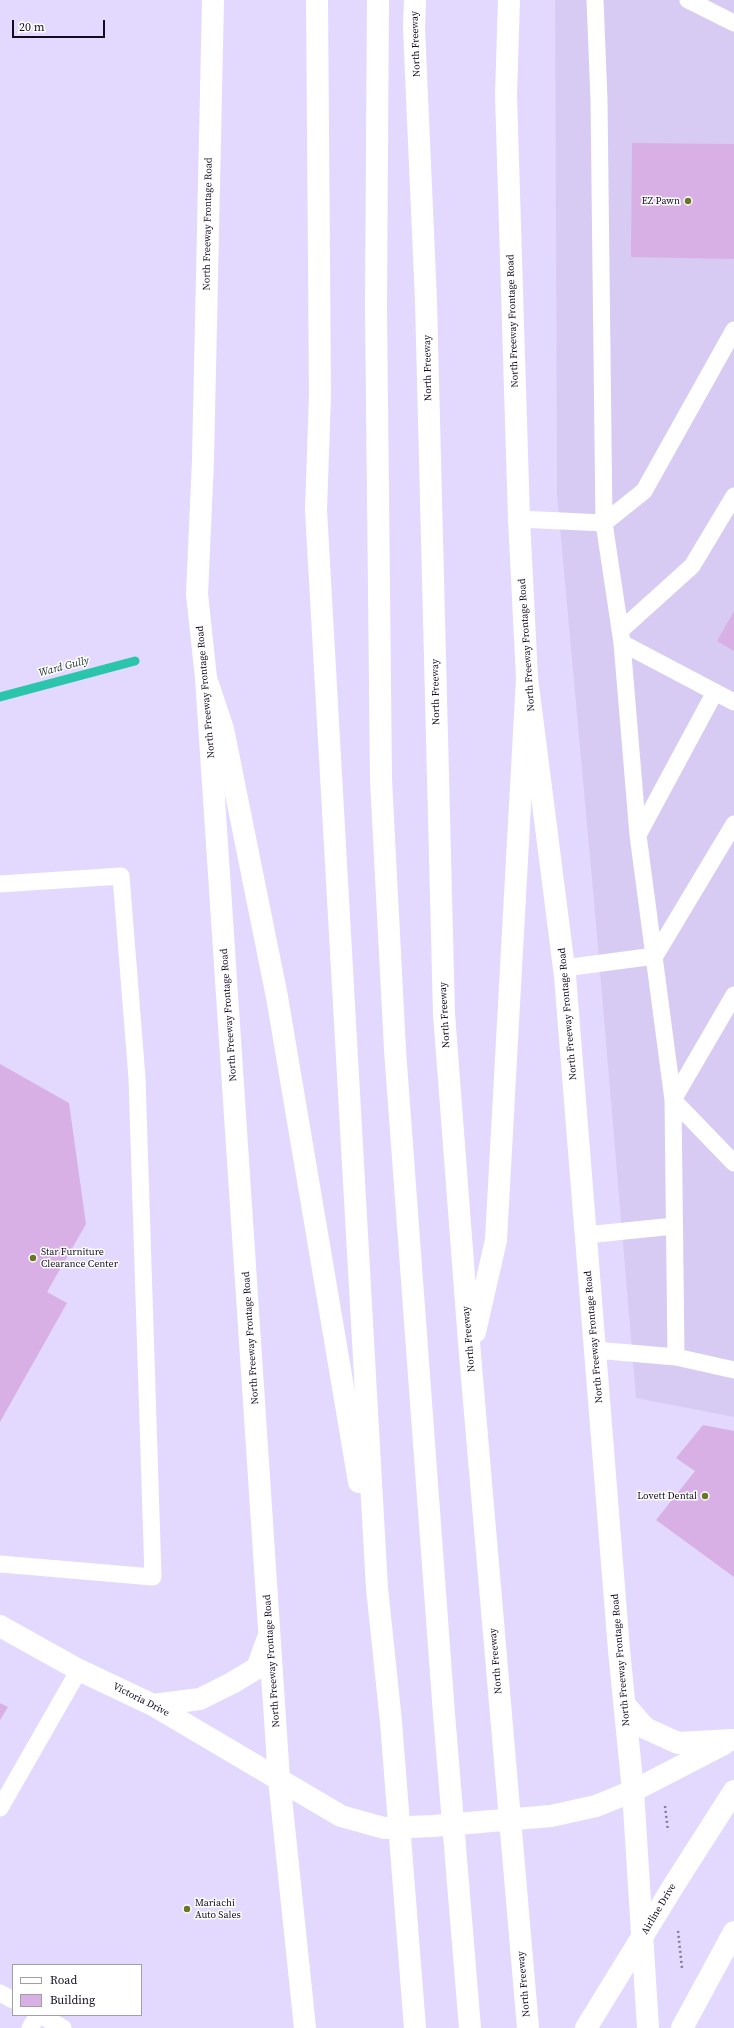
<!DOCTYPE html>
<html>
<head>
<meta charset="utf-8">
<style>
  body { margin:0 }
  #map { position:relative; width:734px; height:2028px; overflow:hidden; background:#e3d9fe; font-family:"Source Serif 4",serif }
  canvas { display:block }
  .legend { position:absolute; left:12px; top:1964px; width:130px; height:52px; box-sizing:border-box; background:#fff; border:1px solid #a19ea6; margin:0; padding:5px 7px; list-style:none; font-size:12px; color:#130c21 }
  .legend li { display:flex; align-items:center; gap:8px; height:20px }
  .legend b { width:20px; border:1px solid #a19ea6 }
  .scale { position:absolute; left:12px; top:20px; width:93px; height:18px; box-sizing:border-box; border:2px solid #130c21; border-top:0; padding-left:5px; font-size:12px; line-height:14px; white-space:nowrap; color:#130c21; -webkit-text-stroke:3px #fff; paint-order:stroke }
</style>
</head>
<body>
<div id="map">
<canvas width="734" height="2028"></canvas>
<ul class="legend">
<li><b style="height:5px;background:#fff"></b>Road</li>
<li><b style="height:11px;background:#d9b0e5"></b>Building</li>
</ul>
<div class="scale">20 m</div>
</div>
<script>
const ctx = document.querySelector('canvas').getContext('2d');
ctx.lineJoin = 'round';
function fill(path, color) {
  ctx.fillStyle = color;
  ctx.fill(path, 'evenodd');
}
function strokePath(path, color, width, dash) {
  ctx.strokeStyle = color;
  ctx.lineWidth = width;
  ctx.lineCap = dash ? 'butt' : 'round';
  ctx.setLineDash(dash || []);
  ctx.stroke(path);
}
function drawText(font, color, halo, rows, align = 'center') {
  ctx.font = font + ' "Source Serif 4",serif';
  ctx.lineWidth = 3;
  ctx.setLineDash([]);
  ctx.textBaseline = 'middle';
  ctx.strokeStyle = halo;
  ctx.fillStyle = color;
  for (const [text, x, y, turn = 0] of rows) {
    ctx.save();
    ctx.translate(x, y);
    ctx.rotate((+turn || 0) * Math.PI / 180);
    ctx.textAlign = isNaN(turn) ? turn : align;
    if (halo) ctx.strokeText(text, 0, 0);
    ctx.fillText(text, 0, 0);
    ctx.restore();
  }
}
fill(new Path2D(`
  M555 0H734V1417L636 1398 596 924 557 495Z`), '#d7cbf4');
strokePath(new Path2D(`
  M0 697 135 661`), '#2bc5ab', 9);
fill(new Path2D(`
  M632 143 734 144V259L631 257Z
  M734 611V651L717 641Z
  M0 1064 69 1103 86 1224 47 1292 67 1303 0 1422Z
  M703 1425 734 1431V1577L656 1520 695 1471 676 1458Z
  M0 1703 8 1707 0 1720Z`), '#d9b0e5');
strokePath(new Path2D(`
  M665 1806 668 1831
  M678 1931 682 1968`), '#847c99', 2.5, [2, 3]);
strokePath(new Path2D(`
  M595 0 599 100 604 523 622 643 638 835 673 1100 676 1357
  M688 0 734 23
  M519 519 604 523 644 491 734 330
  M621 630 692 566 734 496
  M622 643 734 702
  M638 835 715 692
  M0 884 121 876 137 1078 153 1577 0 1564
  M564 968 655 956 734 824
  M673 1100 734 995
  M673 1100 734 1163
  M586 1235 674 1226
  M595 1350 676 1357 734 1370
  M0 1808 79 1670
  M0 1993 13 2000
  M40 2015 63 2028
  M30 2028 38 2015`), '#fff', 17);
strokePath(new Path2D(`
  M0 1626 79 1670 153 1705 341 1816 384 1828 433 1826 551 1816 596 1806 633 1791`), '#fff', 22);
strokePath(new Path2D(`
  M213 0 203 460 197 594 206 678 279 1779 305 2028
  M509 0 506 95 519 519 527 678 565 976 619 1650 633 1791 648 2028
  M153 1705 200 1699 232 1683 257 1668 268 1638
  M625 1705 645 1728 678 1743 732 1740
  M633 1791 724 1744
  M586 2028 674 1885 734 1791
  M682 2028 734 1932`), '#fff', 22);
strokePath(new Path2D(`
  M317 0 320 395 316 510 377 1588 391 1722 415 2028
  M378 0 376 306 381 780 395 1050 444 1714 470 2028
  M415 0 414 28 426 301 444 1014 470 1355 528 2028
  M206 678 223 729 277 997 359 1482
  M475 1332 496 1240 527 678`), '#fff', 22);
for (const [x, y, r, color] of [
  [688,201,4,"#697724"],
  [33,1258,4,"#697724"],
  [705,1496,4,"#697724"],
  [187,1909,4,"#697724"]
]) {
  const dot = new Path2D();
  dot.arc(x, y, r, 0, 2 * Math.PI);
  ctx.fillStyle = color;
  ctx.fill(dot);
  strokePath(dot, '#fff', 1.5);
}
drawText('10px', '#130c21', '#fff', [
  ["North Freeway",416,44,-92],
  ["North Freeway Frontage Road",208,224,-89],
  ["North Freeway Frontage Road",513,321,-92],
  ["North Freeway",428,368,-91],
  ["North Freeway Frontage Road",527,645,-94],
  ["North Freeway Frontage Road",206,692,-95],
  ["North Freeway",436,692,-91],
  ["North Freeway Frontage Road",568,1014,-95],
  ["North Freeway Frontage Road",229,1015,-94],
  ["North Freeway",445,1015,-93],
  ["North Freeway Frontage Road",594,1337,-95],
  ["North Freeway Frontage Road",251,1338,-94],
  ["North Freeway",469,1339,-95],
  ["North Freeway Frontage Road",621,1660,-95],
  ["North Freeway Frontage Road",272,1661,-94],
  ["North Freeway",496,1661,-95],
  ["Victoria Drive",141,1700,27],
  ["Airline Drive",659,1909,-59],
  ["North Freeway",524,1984,-95]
]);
drawText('10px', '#130c21', '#fff', [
  ["EZ Pawn",680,201],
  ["Star Furniture",41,1252,"left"],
  ["Clearance Center",41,1264,"left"],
  ["Lovett Dental",697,1496],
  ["Mariachi",195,1903,"left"],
  ["Auto Sales",195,1915,"left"]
], 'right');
drawText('italic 11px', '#1c342f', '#fff', [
  ["Ward Gully",64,667,-15]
]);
</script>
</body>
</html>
